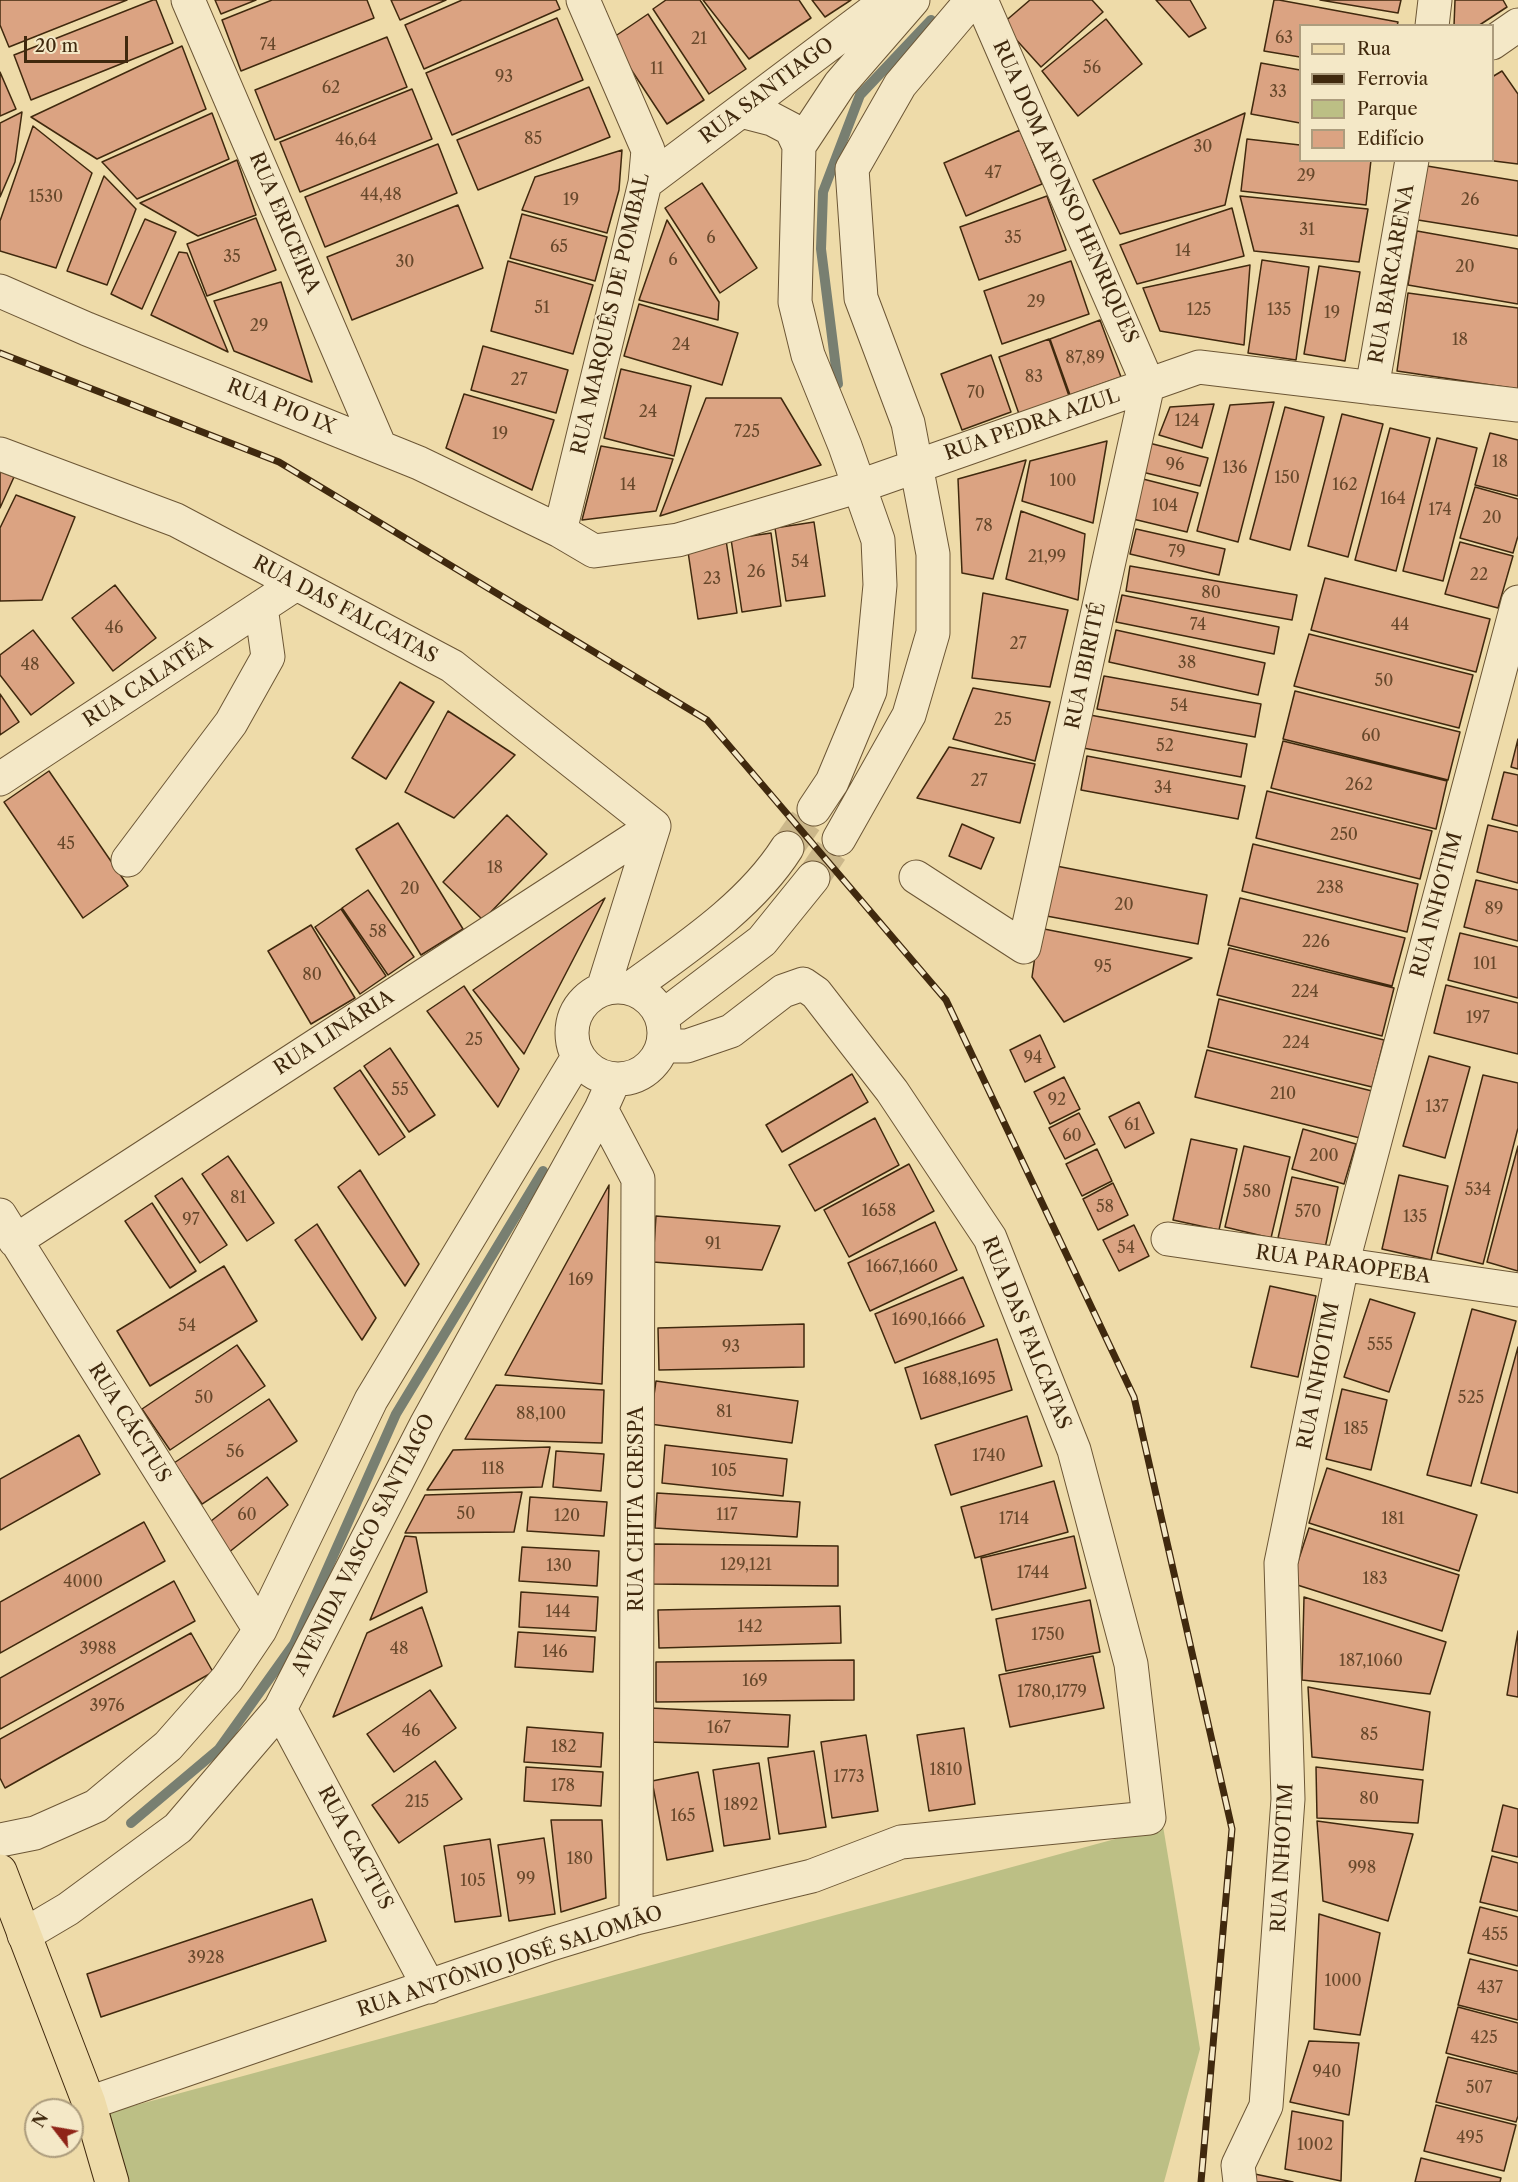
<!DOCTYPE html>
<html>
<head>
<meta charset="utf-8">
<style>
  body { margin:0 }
  #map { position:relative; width:1518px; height:2182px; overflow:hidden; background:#eedba9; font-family:"Libre Caslon Text",serif }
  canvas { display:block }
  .legend { position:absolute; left:1299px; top:24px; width:195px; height:138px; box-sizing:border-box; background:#f4e8c7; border:2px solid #ac9c7d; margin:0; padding:8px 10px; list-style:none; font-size:18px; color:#40290e }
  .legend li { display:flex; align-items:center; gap:12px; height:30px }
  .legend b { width:30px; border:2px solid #ac9c7d }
  .north { position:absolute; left:24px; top:2098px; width:60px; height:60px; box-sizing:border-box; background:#f4e8c7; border:2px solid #ac9c7d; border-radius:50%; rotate:301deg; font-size:16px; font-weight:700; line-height:24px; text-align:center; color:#40290e }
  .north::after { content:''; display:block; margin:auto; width:21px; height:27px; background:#8f2418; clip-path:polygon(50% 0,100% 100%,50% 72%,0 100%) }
  .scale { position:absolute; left:24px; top:36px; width:104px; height:27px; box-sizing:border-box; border:3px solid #40290e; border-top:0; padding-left:8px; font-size:18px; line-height:21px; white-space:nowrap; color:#40290e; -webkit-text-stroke:4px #f4e8c7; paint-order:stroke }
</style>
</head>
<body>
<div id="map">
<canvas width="1518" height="2182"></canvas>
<ul class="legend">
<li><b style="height:8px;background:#eedba9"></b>Rua</li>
<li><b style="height:8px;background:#40290e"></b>Ferrovia</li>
<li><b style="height:16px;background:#bcbf85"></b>Parque</li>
<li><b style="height:16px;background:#dba382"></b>Edifício</li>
</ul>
<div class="north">N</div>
<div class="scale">20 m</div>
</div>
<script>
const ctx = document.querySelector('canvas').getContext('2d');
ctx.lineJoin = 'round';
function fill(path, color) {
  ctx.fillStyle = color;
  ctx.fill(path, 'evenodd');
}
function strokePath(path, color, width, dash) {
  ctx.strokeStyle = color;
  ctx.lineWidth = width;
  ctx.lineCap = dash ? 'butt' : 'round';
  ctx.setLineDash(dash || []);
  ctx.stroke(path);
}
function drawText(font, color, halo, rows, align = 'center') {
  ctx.font = font + ' "Libre Caslon Text",serif';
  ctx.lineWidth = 4.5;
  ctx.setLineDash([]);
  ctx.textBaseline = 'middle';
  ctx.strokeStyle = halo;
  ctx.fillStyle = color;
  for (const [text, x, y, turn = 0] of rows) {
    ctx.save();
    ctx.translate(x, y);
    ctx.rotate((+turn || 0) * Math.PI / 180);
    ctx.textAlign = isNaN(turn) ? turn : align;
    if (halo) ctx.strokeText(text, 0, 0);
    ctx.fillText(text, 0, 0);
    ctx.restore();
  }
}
fill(new Path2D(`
  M1163 1826 1200 2049 1164 2182H129L107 2113Z`), '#bcbf85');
strokePath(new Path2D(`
  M838 384 821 249 823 192 860 95 931 20
  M131 1823 219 1749 294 1644 396 1414 543 1171`), '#787f71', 10);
const building = new Path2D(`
  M0 0H127L9 47 0 25Z
  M153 0H156L173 43 31 100 14 55Z
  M215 0H256L221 14Z
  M272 0H367L374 18 241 71 222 20Z
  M391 0H446L400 20Z
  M462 0H556L560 9 424 69 405 25Z
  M666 0H700L746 69 709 94 653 9Z
  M703 0H799L811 18 749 59Z
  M812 0H851L825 17Z
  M1030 0H1092L1103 12 1041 67 1002 24Z
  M1156 0H1190L1206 28 1189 37Z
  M1274 0H1279L1398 22 1397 26H1300V57L1264 51Z
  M1320 0H1401L1398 13Z
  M1455 0H1503L1507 7 1478 26H1454Z
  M648 14 704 100 667 124 611 39Z
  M557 18 583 80 452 135 426 73Z
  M1106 19 1142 64 1078 116 1042 71Z
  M387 37 407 87 275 140 255 90Z
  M182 46 206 109 97 159 31 117Z
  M1261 63 1300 70V123L1251 114Z
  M1502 71 1518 94V164L1486 160H1492V77Z
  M0 72 16 109 0 116Z
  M589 87 610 137 478 190 457 140Z
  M412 89 432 139 300 192 280 142Z
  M22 112 15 162 0 197V123Z
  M212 113 229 159 137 199 102 162Z
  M1245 113 1225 205 1120 234 1093 180Z
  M33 126 92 173 56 268 0 251V221Z
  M1020 130 1042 184 966 216 944 163Z
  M1247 139 1300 145V160H1371L1366 205 1241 191Z
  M438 144 457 193 325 247 305 197Z
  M622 150 619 190 607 233 522 210 535 177Z
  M237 160 256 215 198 236 140 203Z
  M1427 166 1518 181V236L1418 220Z
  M104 176 136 209 107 285 67 271Z
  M702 183 757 268 720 293 665 208Z
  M1047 196 1066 250 979 280 960 227Z
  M1240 196 1368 209 1359 262 1254 251Z
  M458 205 483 268 352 320 327 257Z
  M1232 208 1244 256 1137 284 1120 245Z
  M522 214 607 237 595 281 510 258Z
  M256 218 276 270 207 296 187 244Z
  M145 219 176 232 142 309 111 294Z
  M667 220 719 302 718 320 639 300Z
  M1417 231 1518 249V304L1408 285Z
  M179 252 187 253 228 352 151 315Z
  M1262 260 1309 267 1296 360 1248 353Z
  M508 261 593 285 573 354 491 331Z
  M1071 261 1089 314 1002 344 984 291Z
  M1250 265 1244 345 1160 331 1143 288Z
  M1319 266 1360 272 1345 361 1304 354Z
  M281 282 312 382 234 351 214 301Z
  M1408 293 1518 308V389L1397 371Z
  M639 304 738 333 722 385 624 356Z
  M1100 320 1121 377 1070 395 1050 339Z
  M1049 339 1069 396 1019 414 999 357Z
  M483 346 568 370 556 413 471 390Z
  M991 355 1011 412 962 430 941 374Z
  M621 369 691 386 674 456 604 438Z
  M464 394 554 420 532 490 446 448Z
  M706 398H781L821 465 660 516Z
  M1274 402 1238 542 1197 531 1230 405Z
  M1214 404 1202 448 1159 435 1170 407Z
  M1285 407 1324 417 1290 550 1250 539Z
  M1342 414 1383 424 1348 557 1308 546Z
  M1390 428 1430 438 1396 571 1355 560Z
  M1490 433 1518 440V496L1475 485Z
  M1437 438 1477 448 1443 581 1403 571Z
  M1107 441 1093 523 1022 501 1030 461Z
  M1149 443 1208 458 1200 486 1142 472Z
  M601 446 673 459 656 511 582 520Z
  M1026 460 993 579 962 573 958 479Z
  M0 471 14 477 0 508Z
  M1143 479 1198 493 1187 532 1133 519Z
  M1475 487 1518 499V536L1513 553 1460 538Z
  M16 495 75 517 42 600 0 601V528Z
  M1021 511 1085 534 1078 600 1006 579Z
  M814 522 825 596 786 601 775 528Z
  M1136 529 1225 549 1219 575 1130 554Z
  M771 533 781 606 742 612 731 539Z
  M726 540 737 613 698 619 687 545Z
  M1460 542 1513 556 1498 608 1445 594Z
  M1130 566 1297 595 1292 620 1126 591Z
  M1325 578 1490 619 1476 672 1311 630Z
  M115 585 156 638 113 671 72 618Z
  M983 593 1068 610 1050 687 972 678Z
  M1122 595 1279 627 1274 654 1116 622Z
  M33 630 74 683 31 715 0 675V655Z
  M1116 630 1265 663 1258 695 1109 662Z
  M1309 634 1473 675 1459 728 1294 686Z
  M1104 676 1261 704 1255 737 1097 709Z
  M400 682 434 702 386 779 352 758Z
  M973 688 1050 702 1035 761 953 739Z
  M1295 691 1460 732 1448 780 1283 739Z
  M0 694 19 722 0 735Z
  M448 711 515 755 454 818 405 792Z
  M1090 715 1247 744 1241 777 1083 748Z
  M1518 739V769L1511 767Z
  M1283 741 1447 781 1436 829 1271 788Z
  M949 747 1035 764 1020 823 917 798Z
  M1087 756 1245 786 1238 819 1081 790Z
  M49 771 128 886 83 918 4 802Z
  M1504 772 1518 775V826L1492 819Z
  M1267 791 1432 831 1420 879 1256 838Z
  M507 815 547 854 483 920 443 882Z
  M398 823 463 929 421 955 356 849Z
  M962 824 994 838 981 869 949 856Z
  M1488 825 1518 832V883L1477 872Z
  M1253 844 1418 884 1407 932 1242 891Z
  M1051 865 1207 895 1198 944 1041 915Z
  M1476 880 1518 890V941L1464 927Z
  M368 890 414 957 388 975 342 908Z
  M605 898 524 1054 473 990Z
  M1240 898 1405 938 1392 986 1228 945Z
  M341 909 386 976 360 994 315 927Z
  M311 925 355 998 311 1024 268 951Z
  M1039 928 1192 958 1064 1022 1032 977Z
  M1460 933 1518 947V998L1448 980Z
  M1229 948 1394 988 1382 1036 1217 995Z
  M1446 985 1518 1003V1054L1434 1033Z
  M464 986 519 1069 498 1107 427 1011Z
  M1219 999 1384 1040 1372 1087 1208 1047Z
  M1040 1035 1055 1067 1025 1082 1010 1050Z
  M390 1048 435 1115 409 1132 364 1066Z
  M1207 1050 1372 1091 1360 1138 1195 1097Z
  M1429 1056 1470 1067 1445 1158 1403 1146Z
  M360 1070 405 1137 379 1155 334 1088Z
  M852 1074 868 1102 782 1152 766 1125Z
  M1483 1075 1518 1083V1128L1483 1264 1437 1253Z
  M1064 1077 1080 1109 1050 1124 1034 1092Z
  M1139 1102 1154 1133 1125 1148 1109 1117Z
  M1079 1113 1095 1144 1065 1159 1049 1128Z
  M875 1118 899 1165 815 1211 789 1165Z
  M1303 1129 1356 1144 1344 1184 1292 1169Z
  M1191 1139 1237 1149 1219 1230 1173 1220Z
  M1244 1146 1290 1157 1271 1238 1225 1227Z
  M1518 1146V1271L1487 1262Z
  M1097 1149 1112 1181 1082 1196 1066 1164Z
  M228 1156 274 1223 247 1241 202 1174Z
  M909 1164 934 1211 849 1257 824 1210Z
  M360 1170 419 1264 405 1286 338 1187Z
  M1399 1175 1448 1186 1431 1260 1382 1249Z
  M1292 1177 1338 1187 1325 1248 1278 1238Z
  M182 1178 227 1245 200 1263 155 1196Z
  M1113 1183 1128 1215 1098 1230 1083 1199Z
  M609 1185 602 1384 505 1375Z
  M152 1203 196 1271 170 1288 125 1221Z
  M656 1216 780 1226 762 1270 653 1262Z
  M935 1222 957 1270 870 1311 848 1263Z
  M317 1224 376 1318 362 1340 295 1240Z
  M1134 1225 1149 1256 1119 1271 1103 1240Z
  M224 1266 257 1321 150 1386 117 1331Z
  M963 1277 984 1326 895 1363 875 1314Z
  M1270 1286 1316 1296 1298 1377 1251 1367Z
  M1370 1299 1415 1313 1389 1392 1344 1377Z
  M1472 1309 1516 1321 1471 1486 1427 1475Z
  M804 1324V1367L659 1370 658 1328Z
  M997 1339 1012 1390 921 1419 905 1368Z
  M237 1345 265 1386 170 1450 142 1409Z
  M1518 1347V1493L1481 1483Z
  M656 1381 798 1401 792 1443 650 1424Z
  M496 1385 604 1390 602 1443 465 1439Z
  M1342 1389 1387 1400 1371 1470 1326 1459Z
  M269 1399 297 1441 202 1504 174 1463Z
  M1027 1416 1042 1466 951 1495 935 1445Z
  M79 1435 100 1474 0 1530V1479Z
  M665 1445 787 1459 783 1496 662 1483Z
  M550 1447 542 1487 427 1490 453 1450Z
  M556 1451 604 1454 601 1491 553 1487Z
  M1327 1468 1477 1515 1459 1571 1309 1523Z
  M267 1477 288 1505 228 1553 206 1525Z
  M1054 1481 1068 1532 975 1558 961 1507Z
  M522 1492 514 1532 405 1533 425 1495Z
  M657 1493 800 1502 797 1537 655 1528Z
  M530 1497 607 1502 604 1536 527 1531Z
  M144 1522 165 1561 0 1653V1602Z
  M1309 1528 1459 1575 1442 1631 1291 1583Z
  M405 1536 416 1537 427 1592 370 1620Z
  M1074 1536 1086 1588 992 1610 981 1558Z
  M654 1544 838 1546V1586L653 1584Z
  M522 1547 599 1551 597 1586 519 1581Z
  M174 1581 195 1621 0 1729V1678Z
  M521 1592 598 1597 596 1631 519 1627Z
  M1304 1597 1446 1642 1430 1694 1302 1680Z
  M1090 1600 1100 1652 1006 1671 996 1619Z
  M840 1606 841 1643 659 1648 658 1610Z
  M422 1607 442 1666 333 1717 367 1633Z
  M1518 1631V1697L1507 1695Z
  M518 1632 595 1637 593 1672 515 1667Z
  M191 1633 213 1672 5 1788 0 1778V1739Z
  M1093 1656 1104 1708 1010 1727 999 1675Z
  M854 1660V1700L656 1702V1662Z
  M1308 1687 1430 1712 1423 1770 1312 1757Z
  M430 1690 456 1728 394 1772 367 1734Z
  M651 1708 790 1715 788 1747 649 1742Z
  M527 1727 603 1733 601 1767 524 1762Z
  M964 1728 975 1804 929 1811 917 1735Z
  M866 1735 878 1811 832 1818 821 1742Z
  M814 1751 826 1827 779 1834 768 1758Z
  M435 1761 462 1799 399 1843 372 1805Z
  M759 1763 770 1839 724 1846 713 1770Z
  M526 1767 603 1772 601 1806 524 1801Z
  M1316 1767 1423 1780 1418 1823 1317 1818Z
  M698 1772 713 1851 667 1860 652 1781Z
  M1503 1805 1518 1809V1857L1492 1851Z
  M551 1820H602L606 1898 561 1912Z
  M1317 1821 1413 1834 1388 1921 1323 1901Z
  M544 1838 555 1914 509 1921 498 1845Z
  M490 1839 501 1916 455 1922 444 1846Z
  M1492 1856 1518 1863V1911L1480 1902Z
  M312 1899 326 1941 101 2017 87 1974Z
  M1480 1907 1518 1917V1966L1468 1953Z
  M1319 1914 1380 1933 1360 2035 1314 2029Z
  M1470 1959 1518 1971V2020L1458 2005Z
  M1458 2007 1518 2023V2072L1446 2053Z
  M1309 2041 1359 2043 1349 2115 1290 2102Z
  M1448 2057 1518 2074V2116L1516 2122 1436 2102Z
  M1436 2105 1516 2125 1504 2171 1424 2151Z
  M1292 2111 1343 2121 1341 2181 1285 2169Z
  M1421 2158 1501 2178 1500 2182H1415Z
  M1250 2173 1293 2182H1251Z`);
fill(building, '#dba382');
strokePath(building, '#40290e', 1.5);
strokePath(new Path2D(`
  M787 848 814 809
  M813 878 839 839`), '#cbb78a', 33, [33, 16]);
const minor = new Path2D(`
  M188 0 380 447
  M1432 26 1435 0
  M1492 43 1518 25
  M741 111 772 119 791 129 799 146
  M645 183 888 0
  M0 291 87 329 419 463 560 531 594 551 678 540 860 486 1199 367 1518 405
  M1372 388 1412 160
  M0 454 176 520 452 666 654 826
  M560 531 645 183 648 150 583 0
  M0 779 296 584
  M814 809 832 782 870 691 880 585 878 540 845 446 808 355 795 302 799 146 840 84 913 0
  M839 839 909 715 933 633V554L908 423 861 298 852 169 900 85 972 0
  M128 860 231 723 268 657 261 607
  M916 877 1024 947 1148 384 981 0
  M572 1033a46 46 0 1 1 92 0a46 46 0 1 1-92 0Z
  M631 988C686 948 750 906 787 848
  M603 989 654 826
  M662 1017 762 941 813 878
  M601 1109 638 1179 636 1918
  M0 1215 260 1630
  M1168 1239 1518 1290
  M15 1241 654 826
  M280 1709 429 1987
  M0 1840 35 1833 96 1806 168 1746 227 1679 260 1630 371 1400 578 1057
  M24 1935 68 1909 178 1828 280 1709 426 1425 601 1109 614 1080
  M89 2103 551 1944 636 1918 812 1876 901 1842 1149 1818 1131 1664 1074 1450 990 1238 892 1091 816 993 803 984 783 991 731 1031 687 1046H663
  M1240 2182 1238 2165 1266 2106 1288 1799 1281 1563 1342 1265 1518 602`);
const major = new Path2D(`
  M0 1871 89 2103 112 2182`);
strokePath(minor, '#6c5635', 35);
strokePath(major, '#40290e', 35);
strokePath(minor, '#f4e8c7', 33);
strokePath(major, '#eedba9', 33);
const rail = new Path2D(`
  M0 353 279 462 707 720 946 1000 1134 1397 1232 1829 1201 2182`);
strokePath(rail, '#40290e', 7);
strokePath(rail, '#f4e8c7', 4.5, [14]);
drawText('16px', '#67482b', null, [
  ["63",1284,38],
  ["21",699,39],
  ["74",268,45],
  ["56",1092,68],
  ["11",657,69],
  ["93",504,77],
  ["62",331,88],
  ["33",1278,92],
  ["85",533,139],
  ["46,64",356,140],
  ["30",1203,147],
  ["47",993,173],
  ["29",1306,176],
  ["44,48",381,195],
  ["1530",46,197],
  ["19",571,200],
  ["26",1470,200],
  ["31",1307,230],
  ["6",711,238],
  ["35",1013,238],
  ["65",559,247],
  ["14",1183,251],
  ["35",232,257],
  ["6",673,260],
  ["30",405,262],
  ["20",1465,267],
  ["29",1036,302],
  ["51",542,308],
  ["125",1199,310],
  ["135",1279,310],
  ["19",1332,313],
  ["29",259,326],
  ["18",1460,340],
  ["24",681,345],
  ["87,89",1085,358],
  ["83",1034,377],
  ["27",519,380],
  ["70",976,393],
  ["24",648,412],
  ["124",1187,421],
  ["725",747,432],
  ["19",500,434],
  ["18",1500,462],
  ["96",1175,465],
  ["136",1235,468],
  ["150",1287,478],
  ["100",1063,481],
  ["14",628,485],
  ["162",1345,485],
  ["164",1393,499],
  ["104",1165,506],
  ["174",1440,510],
  ["20",1492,518],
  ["78",984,526],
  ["79",1177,552],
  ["21,99",1047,557],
  ["54",800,562],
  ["26",756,572],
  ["22",1479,575],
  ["23",712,579],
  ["80",1211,593],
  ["74",1198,625],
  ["44",1400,625],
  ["46",114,628],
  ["27",1018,644],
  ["38",1187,663],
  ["48",30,665],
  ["50",1384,681],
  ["54",1179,706],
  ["25",1003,720],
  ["60",1371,736],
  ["52",1165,746],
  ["27",979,781],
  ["262",1359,785],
  ["34",1163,788],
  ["250",1344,835],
  ["45",66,844],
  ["18",495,868],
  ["238",1330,888],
  ["20",410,889],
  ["20",1124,905],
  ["89",1494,909],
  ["58",378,932],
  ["226",1316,942],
  ["101",1485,964],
  ["95",1103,967],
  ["80",312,975],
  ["224",1305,992],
  ["197",1478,1018],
  ["25",474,1040],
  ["224",1296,1043],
  ["94",1033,1058],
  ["55",400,1090],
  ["210",1283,1094],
  ["92",1057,1100],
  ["137",1437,1107],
  ["61",1132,1125],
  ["60",1072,1136],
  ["200",1324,1156],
  ["534",1478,1190],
  ["580",1257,1192],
  ["81",238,1198],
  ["58",1105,1207],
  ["1658",879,1211],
  ["570",1308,1212],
  ["135",1415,1217],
  ["97",191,1220],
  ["91",713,1244],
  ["54",1126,1248],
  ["1667,1660",902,1267],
  ["169",581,1280],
  ["1690,1666",929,1320],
  ["54",187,1326],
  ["555",1380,1345],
  ["93",731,1347],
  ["1688,1695",959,1379],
  ["50",204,1398],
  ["525",1471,1398],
  ["81",724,1412],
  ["88,100",541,1414],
  ["185",1356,1429],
  ["56",235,1452],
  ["1740",989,1456],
  ["118",493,1469],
  ["105",724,1471],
  ["50",466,1514],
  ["60",247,1515],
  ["117",727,1515],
  ["120",567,1516],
  ["1714",1014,1519],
  ["181",1393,1519],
  ["129,121",746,1565],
  ["130",559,1566],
  ["1744",1033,1573],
  ["183",1375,1579],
  ["4000",83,1582],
  ["144",558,1612],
  ["142",750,1627],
  ["1750",1048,1635],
  ["3988",98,1649],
  ["48",399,1649],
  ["146",555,1652],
  ["187,1060",1371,1661],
  ["169",755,1681],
  ["1780,1779",1052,1692],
  ["3976",107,1706],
  ["167",719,1728],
  ["46",411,1731],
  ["85",1369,1735],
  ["182",564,1747],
  ["1810",946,1770],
  ["1773",849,1777],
  ["178",563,1786],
  ["80",1369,1799],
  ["215",417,1802],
  ["1892",741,1805],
  ["165",683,1816],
  ["180",580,1859],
  ["998",1362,1868],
  ["99",526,1879],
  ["105",473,1881],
  ["455",1495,1935],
  ["3928",206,1958],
  ["1000",1343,1981],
  ["437",1490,1988],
  ["425",1484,2038],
  ["940",1327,2072],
  ["507",1479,2088],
  ["495",1470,2138],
  ["1002",1315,2145]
]);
drawText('20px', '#40290e', '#f4e8c7', [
  ["RUA SANTIAGO",767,91,-37],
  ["RUA DOM AFONSO HENRIQUES",1065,192,66],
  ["RUA ERICEIRA",284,223,67],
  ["RUA BARCARENA",1392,274,-80],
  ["RUA MARQUÊS DE POMBAL",611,314,-77],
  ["RUA PIO IX",281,407,22],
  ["RUA PEDRA AZUL",1032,425,-19],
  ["RUA DAS FALCATAS",345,610,28],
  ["RUA IBIRITÉ",1086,666,-78],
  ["RUA CALATÉA",148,682,-33],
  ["RUA INHOTIM",1437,905,-75],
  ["RUA LINÁRIA",334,1033,-33],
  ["RUA PARAOPEBA",1343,1265,8],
  ["RUA DAS FALCATAS",1026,1333,68],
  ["RUA INHOTIM",1319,1376,-79],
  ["RUA CÁCTUS",129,1423,58],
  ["RUA CHITA CRESPA",637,1509,-90],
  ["AVENIDA VASCO SANTIAGO",364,1545,-63],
  ["RUA CACTUS",355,1848,62],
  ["RUA INHOTIM",1283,1858,-87],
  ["RUA ANTÔNIO JOSÉ SALOMÃO",510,1962,-18]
]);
</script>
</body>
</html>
